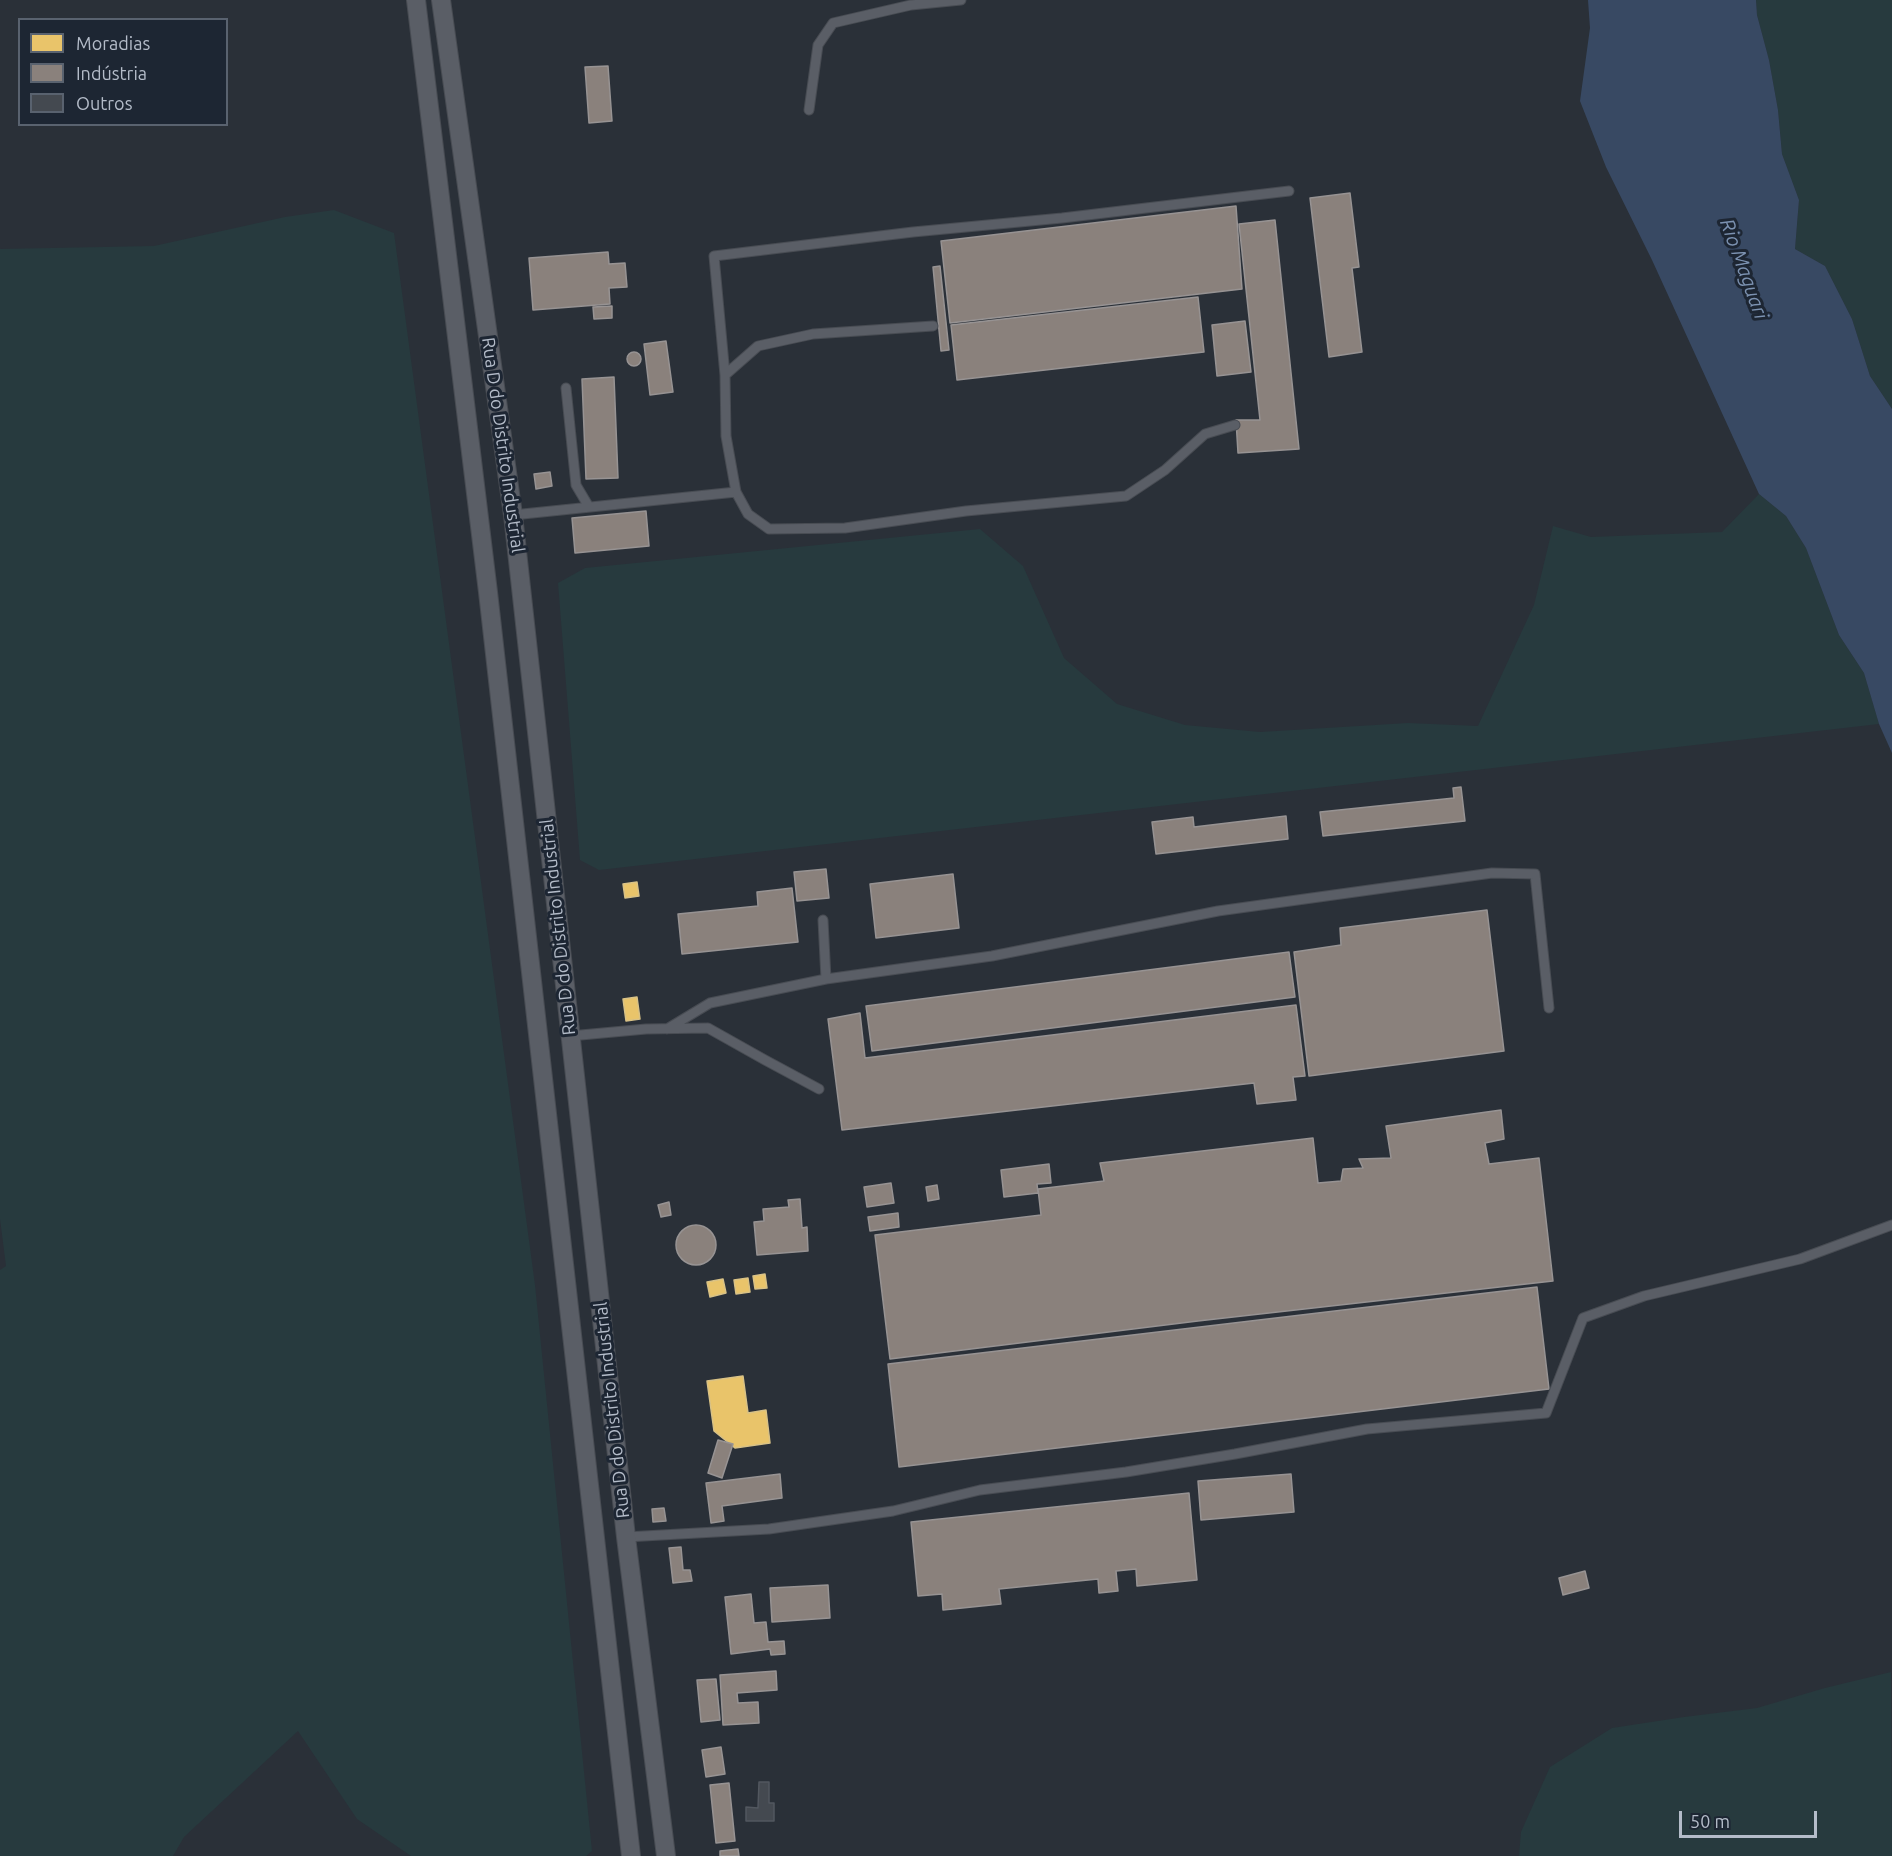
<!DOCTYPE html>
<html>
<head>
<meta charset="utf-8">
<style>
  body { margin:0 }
  #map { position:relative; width:1892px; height:1856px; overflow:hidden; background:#2a3038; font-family:Ubuntu,sans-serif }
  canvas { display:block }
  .legend { position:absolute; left:18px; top:18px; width:210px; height:108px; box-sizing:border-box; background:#1d2633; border:2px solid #59626f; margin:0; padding:8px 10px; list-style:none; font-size:18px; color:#b4bcc9 }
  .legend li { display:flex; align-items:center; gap:12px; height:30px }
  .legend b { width:30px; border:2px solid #59626f }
  .scale { position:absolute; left:1679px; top:1811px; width:138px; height:27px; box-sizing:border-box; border:3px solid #b4bcc9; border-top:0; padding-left:8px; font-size:18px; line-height:21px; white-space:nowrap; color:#b4bcc9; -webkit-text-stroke:4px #1d2633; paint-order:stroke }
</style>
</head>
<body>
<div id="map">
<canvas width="1892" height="1856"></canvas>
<ul class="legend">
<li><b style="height:16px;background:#e9c46a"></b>Moradias</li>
<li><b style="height:16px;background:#8a817c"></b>Indústria</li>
<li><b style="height:16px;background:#444950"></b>Outros</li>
</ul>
<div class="scale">50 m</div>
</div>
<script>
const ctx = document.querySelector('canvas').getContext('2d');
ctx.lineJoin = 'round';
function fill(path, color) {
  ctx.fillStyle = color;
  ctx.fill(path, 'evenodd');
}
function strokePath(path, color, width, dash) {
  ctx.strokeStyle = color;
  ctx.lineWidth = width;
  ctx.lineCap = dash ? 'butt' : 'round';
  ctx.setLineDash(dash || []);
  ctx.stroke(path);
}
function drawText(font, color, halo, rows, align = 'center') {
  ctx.font = font + ' Ubuntu,sans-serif';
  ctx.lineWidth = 6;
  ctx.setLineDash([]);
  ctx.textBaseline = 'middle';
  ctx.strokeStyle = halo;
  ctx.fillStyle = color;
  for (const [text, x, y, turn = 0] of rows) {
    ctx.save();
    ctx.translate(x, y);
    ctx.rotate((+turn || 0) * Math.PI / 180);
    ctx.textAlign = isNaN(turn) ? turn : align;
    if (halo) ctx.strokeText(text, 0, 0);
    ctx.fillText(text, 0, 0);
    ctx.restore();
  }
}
fill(new Path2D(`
  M1756 0H1892V409L1870 376 1852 319 1825 266 1795 249 1799 200 1782 154 1778 110 1769 60 1757 15Z
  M334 210 394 233 535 1285 592 1851 586 1856H411L357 1819 298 1731 184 1837 173 1856H0V1270L6 1266 0 1219V249L154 246 285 217Z
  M1759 494 1786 516 1806 548 1839 635 1864 673 1879 724 599 870 580 860 558 583 585 568 980 529 1023 566 1064 658 1117 704 1185 725 1260 732 1408 723 1478 726 1534 605 1553 526 1591 537 1722 532Z
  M1891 1672 1892 1856H1519L1521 1832 1550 1767 1612 1728 1684 1717 1757 1708 1825 1688Z`), '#273a3e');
fill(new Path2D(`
  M1588 0H1756L1757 15 1769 60 1778 110 1782 154 1799 200 1795 249 1825 266 1852 319 1870 376 1892 409V753L1879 724 1864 673 1839 635 1806 548 1786 516 1759 494 1652 260 1606 167 1580 101 1590 28Z`), '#384963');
const homes = new Path2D(`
  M637 882 639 896 625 898 623 884Z
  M637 997 640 1019 626 1021 623 999Z
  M765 1274 767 1288 755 1289 753 1276Z
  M748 1278 750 1292 736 1294 734 1280Z
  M723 1279 726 1293 710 1297 707 1282Z
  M743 1376 748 1413 766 1410 770 1443 735 1448 714 1431 707 1381Z`);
fill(homes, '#e9c46a');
strokePath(homes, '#d9c286', 1.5);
const industry = new Path2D(`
  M608 66 612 121 589 123 585 67Z
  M1350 193 1359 267 1352 268 1362 352 1329 357 1310 198Z
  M1236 206 1242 289 950 323 941 241Z
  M1275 220 1299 449 1238 453 1236 420H1260L1239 224Z
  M608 252 609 264 625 263 627 287 609 288 610 304 533 310 529 258Z
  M940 266 949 350 941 351 933 267Z
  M1198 297 1204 352 957 380 951 325Z
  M612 306V318L594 319 593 307Z
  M1245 321 1251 372 1217 376 1212 325Z
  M666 341 673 392 650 395 644 344Z
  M627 359a7 7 0 1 1 14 0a7 7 0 1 1-14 0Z
  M614 377 618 478 586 479 582 379Z
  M550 472 552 486 536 489 534 474Z
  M646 511 649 546 575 553 572 518Z
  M1461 787 1465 821 1323 836 1320 812 1454 798 1453 788Z
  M1286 816 1288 839 1156 854 1152 822 1193 817 1194 827Z
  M826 869 829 898 797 901 794 872Z
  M953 874 959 928 876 938 870 884Z
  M792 888 798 942 682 954 678 914 758 906 757 892Z
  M1487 910 1504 1051 1309 1076 1294 952 1341 945 1340 928Z
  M1289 952 1295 997 872 1051 866 1006Z
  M1296 1005 1305 1076 1293 1077 1296 1100 1257 1104 1254 1083 842 1130 828 1019 860 1013 865 1058Z
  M1501 1110 1504 1139 1485 1143 1489 1164 1539 1158 1553 1281 1198 1321 890 1359 875 1235 1041 1215 1038 1189 1104 1181 1100 1163 1313 1138 1318 1183 1341 1181 1343 1169 1363 1168 1359 1159 1391 1158 1386 1126Z
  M1049 1164 1051 1183 1037 1184 1038 1193 1004 1197 1001 1170Z
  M891 1183 894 1203 867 1207 864 1187Z
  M937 1185 939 1199 928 1201 926 1187Z
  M800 1199 802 1228 807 1227 808 1251 757 1255 754 1222 764 1221 763 1209 789 1207 788 1200Z
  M669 1202 671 1215 661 1217 658 1205Z
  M898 1213 899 1227 870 1231 868 1217Z
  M676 1245a20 20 0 1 1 40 0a20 20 0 1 1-40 0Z
  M1537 1287 1549 1389 899 1467 888 1364Z
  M718 1440 733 1444 722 1478 708 1473Z
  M780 1474 782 1498 722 1506 724 1521 711 1523 706 1483Z
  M1291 1474 1294 1512 1201 1520 1198 1481Z
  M1189 1493 1197 1580 1137 1586 1136 1569 1116 1571 1118 1591 1099 1593 1098 1579 999 1589 1001 1604 943 1610 942 1594 918 1596 911 1522Z
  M664 1508 666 1521 653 1522 652 1509Z
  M681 1547 683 1570H690L692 1581 673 1583 669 1548Z
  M1585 1571 1589 1588 1563 1595 1559 1578Z
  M828 1585 830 1618 772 1622 770 1588Z
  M751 1594 754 1623 766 1622 768 1642 784 1641 785 1654 771 1655 770 1649 731 1654 725 1597Z
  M776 1671 777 1690 737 1693 738 1703 758 1702 759 1723 723 1725 720 1675Z
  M716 1679 720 1720 701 1722 697 1680Z
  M721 1747 725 1774 706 1777 702 1750Z
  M729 1783 735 1841 716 1843 710 1785Z
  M738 1849 739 1856H720V1851Z`);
fill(industry, '#8a817c');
strokePath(industry, '#979393', 1.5);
const building = new Path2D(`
  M759 1782H769V1803H774V1821H746V1807L758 1808Z`);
fill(building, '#444950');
strokePath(building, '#52575f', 1.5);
const lane = new Path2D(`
  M809 110 818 45 833 23 911 5 961 0
  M725 375 714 256 913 232 1062 218 1289 191
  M566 388 576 485 589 507
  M736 492 748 514 769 529 845 528 966 511 1126 496 1165 470 1205 434 1235 425
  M513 515 736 492 726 436 725 375 758 346 813 334 933 326
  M823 920 826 979
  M667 1029 710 1003 826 979 992 956 1218 911 1492 873 1535 874 1549 1008
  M570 1036 646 1029 708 1028 765 1060 819 1089
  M626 1537 769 1529 893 1511 980 1490 1126 1472 1235 1454 1367 1429 1546 1413 1583 1318 1644 1296 1800 1259 1892 1225`);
const street = new Path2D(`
  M416 0 488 592 631 1856
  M441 0 513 515 626 1537 666 1856`);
strokePath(lane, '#484c53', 11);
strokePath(street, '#484c53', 20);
strokePath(lane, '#5a5e66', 9);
strokePath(street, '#5a5e66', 18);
drawText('18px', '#b4bcc9', '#1d2633', [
  ["Rua D do Distrito Industrial",503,445,82],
  ["Rua D do Distrito Industrial",558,927,-96],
  ["Rua D do Distrito Industrial",612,1410,-96]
]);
drawText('italic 20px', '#7c92b1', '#1d2633', [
  ["Rio Maguari",1744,269,70]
]);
</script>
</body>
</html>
